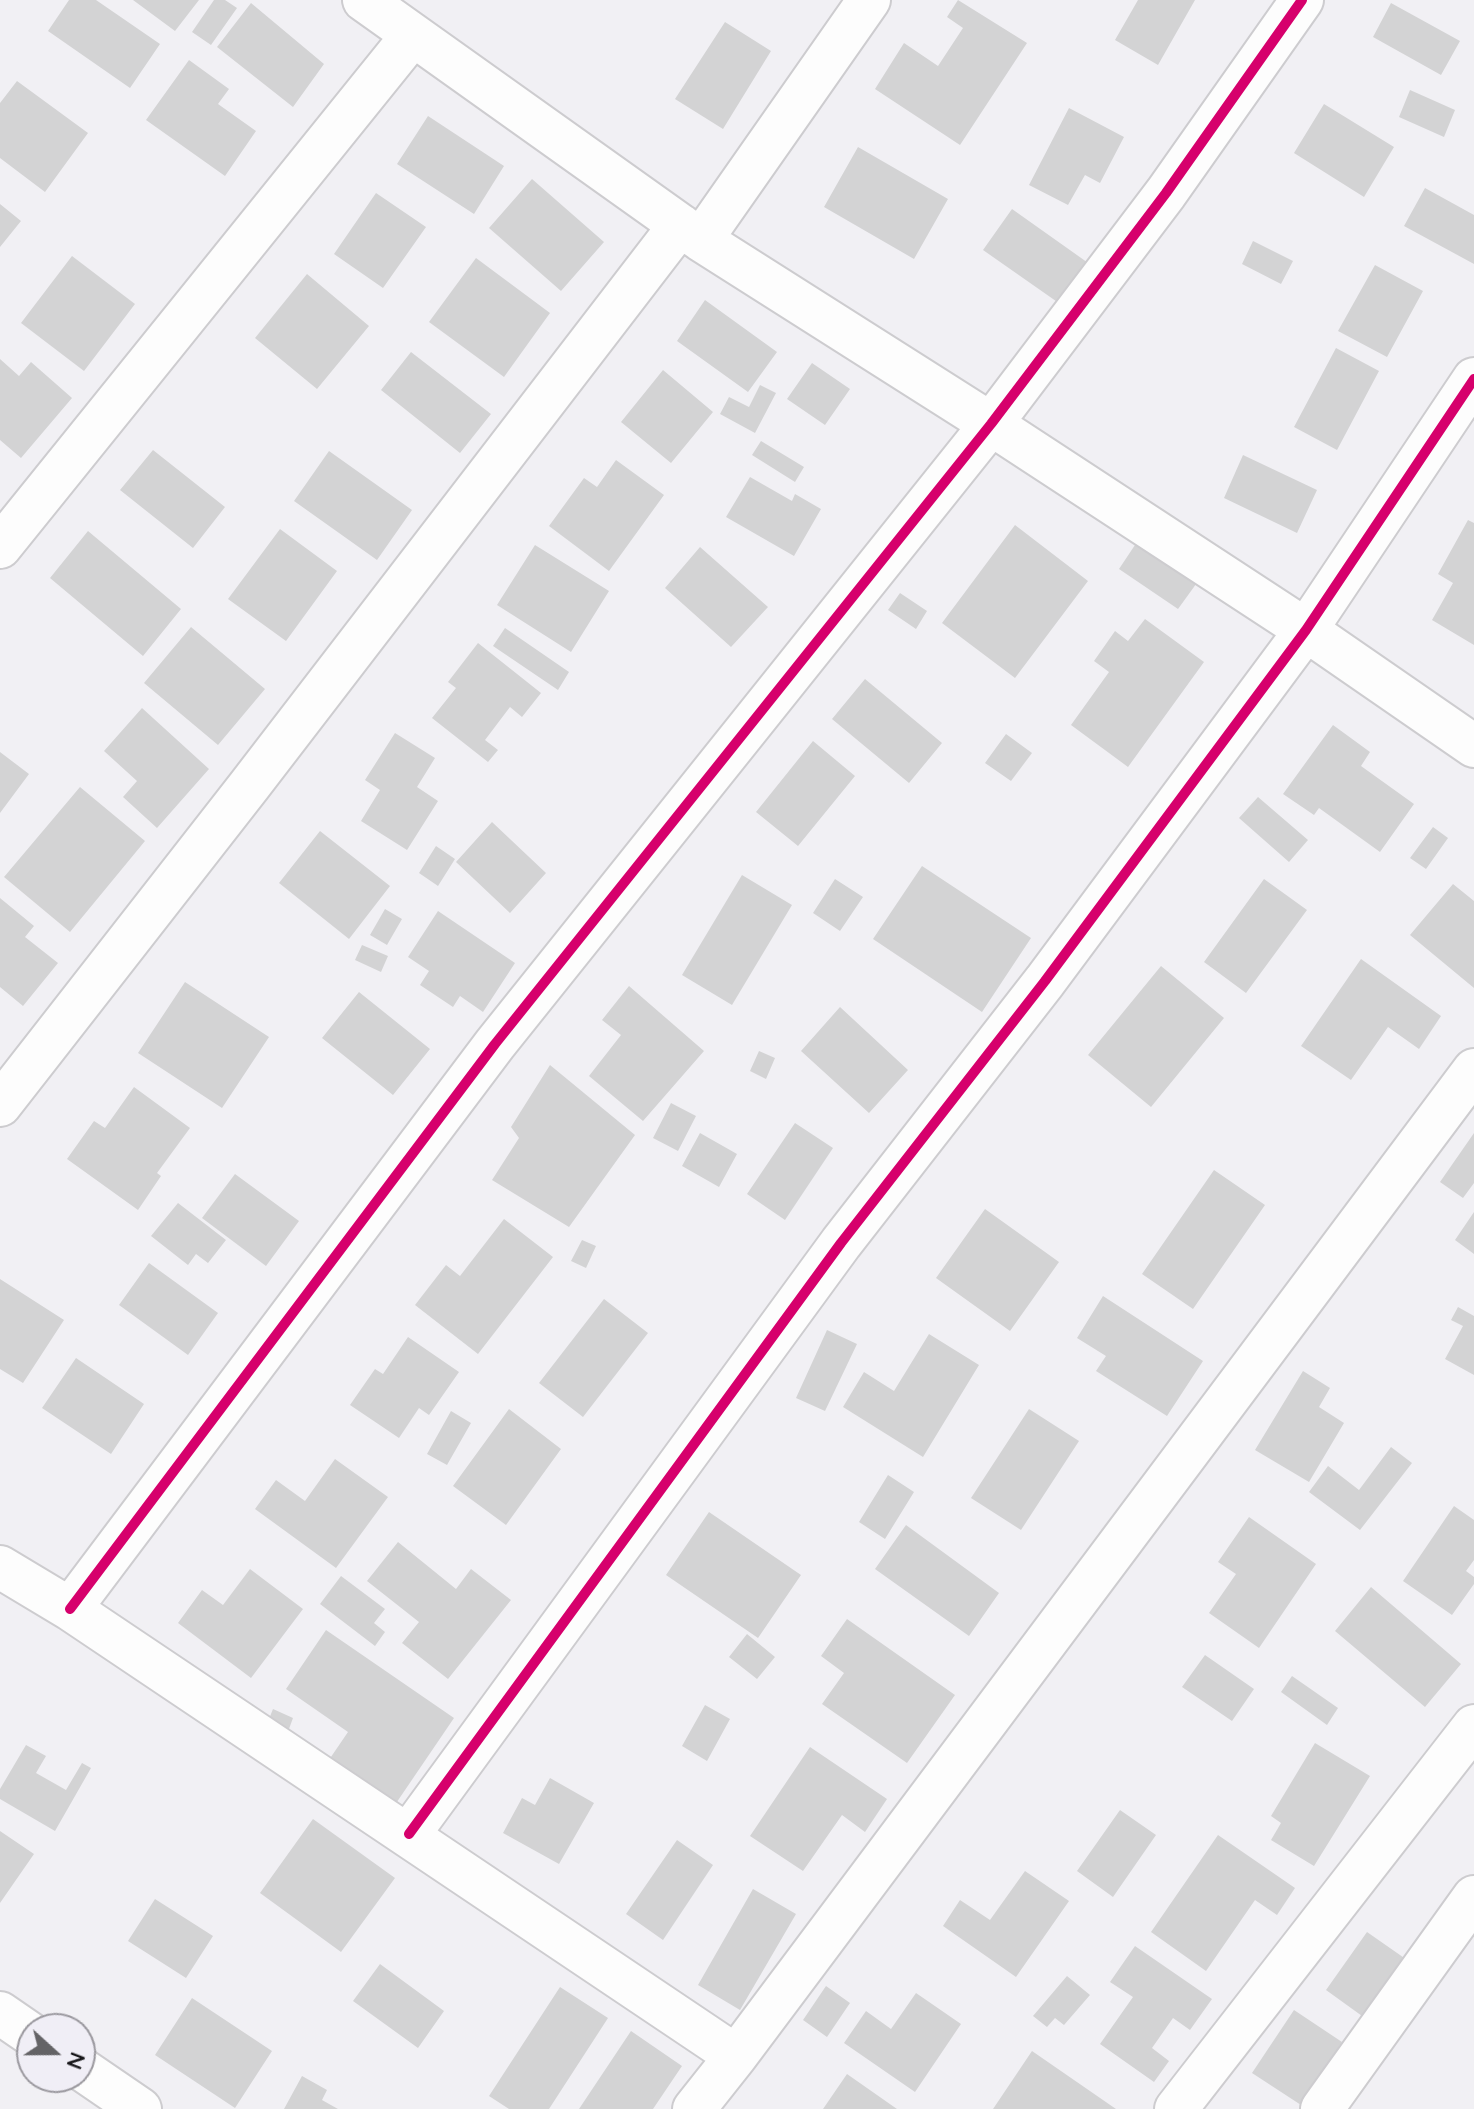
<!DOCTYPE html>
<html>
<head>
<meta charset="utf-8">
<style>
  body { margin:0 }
  #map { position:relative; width:1474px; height:2109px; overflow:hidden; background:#f1f0f4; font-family:Quicksand,sans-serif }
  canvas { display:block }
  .north { position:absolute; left:16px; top:2013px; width:80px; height:80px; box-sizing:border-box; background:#f0eef6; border:2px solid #9a989e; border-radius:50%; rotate:111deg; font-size:22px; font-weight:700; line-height:32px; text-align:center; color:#18171a }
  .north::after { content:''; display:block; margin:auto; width:28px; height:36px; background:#646366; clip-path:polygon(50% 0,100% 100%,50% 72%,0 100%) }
</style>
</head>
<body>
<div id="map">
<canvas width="1474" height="2109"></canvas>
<div class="north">N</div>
</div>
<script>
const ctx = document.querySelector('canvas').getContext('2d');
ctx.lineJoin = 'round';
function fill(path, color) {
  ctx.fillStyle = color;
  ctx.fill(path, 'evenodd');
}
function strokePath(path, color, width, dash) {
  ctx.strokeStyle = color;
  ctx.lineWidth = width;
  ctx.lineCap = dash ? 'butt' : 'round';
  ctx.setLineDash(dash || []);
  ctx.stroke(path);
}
fill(new Path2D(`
  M69 0H96L160 44 130 88 48 31Z
  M133 0H199L175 31Z
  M214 0H225L237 8 211 45 192 32Z
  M958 0 1027 43 960 145 875 89 904 43 938 66 963 28 947 17Z
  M1138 0H1195L1158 65 1115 40Z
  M251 3 324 64 293 107 217 47Z
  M1391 3 1460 41 1441 75 1373 37Z
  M725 22 771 51 723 129 675 99Z
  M189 60 229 89 218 104 256 131 225 176 146 120Z
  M17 81 88 133 45 192 0 158V103Z
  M1410 90 1455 110 1444 137 1399 117Z
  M1324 104 1394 147 1364 197 1294 153Z
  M1069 108 1124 137 1100 183 1085 175 1068 205 1029 185Z
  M428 116 504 166 474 214 397 164Z
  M858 147 948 199 914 259 824 207Z
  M532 179 604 242 561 291 489 228Z
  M1425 188 1474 215V264L1404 226Z
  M376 193 426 227 383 288 334 254Z
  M0 204 21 221 0 247Z
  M1012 209 1091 265 1063 306 983 250Z
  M1253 241 1293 261 1281 284 1242 264Z
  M72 256 135 304 84 371 21 323Z
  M476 258 550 313 504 377 429 322Z
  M1375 265 1423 291 1387 357 1338 331Z
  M307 274 369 326 317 389 255 338Z
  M705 300 777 352 748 392 677 341Z
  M1336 348 1379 371 1337 450 1294 427Z
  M411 352 491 414 460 453 381 390Z
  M0 359 19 376 31 362 72 398 21 458 0 440Z
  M812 363 850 389 825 425 787 399Z
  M663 370 713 412 671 463 621 422Z
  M760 385 776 393 755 433 720 414 729 397 749 407Z
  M761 441 804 467 795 482 752 455Z
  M153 450 225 507 193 548 120 490Z
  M329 451 412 510 377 560 294 501Z
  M1243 455 1317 490 1297 533 1224 498Z
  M616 460 664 495 609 571 549 526 584 478 597 487Z
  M750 477 792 501 795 494 821 509 794 556 726 517Z
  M1468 520 1474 523V645L1432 620 1453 583 1438 574Z
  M1015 525 1088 581 1015 678 942 623Z
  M280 529 337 571 286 641 228 599Z
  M88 531 181 609 143 656 50 578Z
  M1139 539 1199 580 1178 609 1119 569Z
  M535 545 609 591 571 652 497 605Z
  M700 547 768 607 731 647 665 588Z
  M900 593 927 611 916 629 888 610Z
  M1145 619 1204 662 1128 767 1071 725 1109 672 1094 661 1115 631 1128 641Z
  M191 627 265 689 218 745 144 683Z
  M505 628 569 672 558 690 493 646Z
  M478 643 541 693 522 717 510 707 485 740 498 750 488 762 432 718 456 688 448 682Z
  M865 679 942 743 909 783 832 719Z
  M142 708 209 769 157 828 123 797 137 781 104 751Z
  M1333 725 1370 752 1361 766 1414 804 1380 852 1319 808 1314 815 1283 794Z
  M395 733 435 758 417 787 438 801 407 850 361 821 380 790 365 780Z
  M1006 734 1032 753 1011 781 985 763Z
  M813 741 855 776 798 846 756 812Z
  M0 752 29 774 0 813Z
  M80 787 145 841 70 932 4 877Z
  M1258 797 1308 840 1289 862 1239 818Z
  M492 822 546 873 510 913 456 862Z
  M1433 827 1448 838 1426 869 1410 858Z
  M320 831 390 886 349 939 279 883Z
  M436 846 455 859 438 886 419 873Z
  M922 866 1031 938 982 1012 873 939Z
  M742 875 792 905 732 1005 682 975Z
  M835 879 863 897 840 931 813 913Z
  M1264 879 1307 910 1246 993 1204 962Z
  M1453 884 1474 901V988L1410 935Z
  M0 898 34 926 25 937 58 963 23 1006 0 987Z
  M385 909 402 919 387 945 370 935Z
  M438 911 515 963 483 1012 460 996 453 1007 420 985 429 971 408 957Z
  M362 945 388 956 381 972 355 960Z
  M1361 959 1441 1016 1419 1049 1388 1027 1351 1080 1301 1046Z
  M1161 966 1224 1018 1151 1107 1088 1055Z
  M185 982 269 1037 222 1108 138 1053Z
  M629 986 704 1051 643 1121 589 1076 621 1035 602 1020Z
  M359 992 430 1049 393 1095 322 1038Z
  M840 1007 908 1070 869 1113 801 1051Z
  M759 1051 775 1058 766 1079 750 1071Z
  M550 1065 635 1135 569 1227 492 1180 519 1138 511 1127Z
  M134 1087 190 1128 157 1173 161 1176 138 1210 67 1159 94 1121 105 1128Z
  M671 1103 696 1116 678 1151 653 1138Z
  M795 1123 833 1148 785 1220 747 1194Z
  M700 1133 737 1154 719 1187 682 1166Z
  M1474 1133V1183L1463 1198 1440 1182Z
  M1214 1170 1265 1205 1193 1309 1142 1274Z
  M235 1174 299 1221 266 1266 202 1218Z
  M178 1203 226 1240 208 1263 196 1254 188 1265 151 1236Z
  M985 1209 1059 1262 1010 1331 936 1278Z
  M1474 1212V1254L1455 1240Z
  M504 1219 553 1257 478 1354 415 1305 446 1265 460 1276Z
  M582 1240 596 1246 586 1268 571 1261Z
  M149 1263 218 1313 188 1355 119 1305Z
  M0 1279 64 1320 23 1383 0 1369Z
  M1103 1296 1203 1361 1167 1416 1096 1371 1106 1356 1077 1338Z
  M604 1299 648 1333 583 1417 539 1383Z
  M1458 1307 1474 1316V1375L1445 1359 1463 1326 1451 1320Z
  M827 1330 857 1344 825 1411 796 1398Z
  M929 1334 979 1365 923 1457 843 1407 864 1372 894 1391Z
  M408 1337 459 1372 429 1415 419 1408 399 1438 350 1405 375 1369 383 1374Z
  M76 1358 144 1404 111 1454 42 1408Z
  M1303 1371 1330 1388 1319 1407 1344 1423 1309 1482 1255 1450Z
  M509 1409 561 1449 506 1525 453 1486Z
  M1029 1409 1079 1441 1021 1530 971 1498Z
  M451 1411 471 1423 447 1465 427 1454Z
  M1391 1447 1412 1463 1360 1530 1309 1492 1328 1466 1359 1490Z
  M335 1459 388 1497 336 1568 255 1509 276 1480 305 1501Z
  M888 1475 914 1492 885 1539 859 1522Z
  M1454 1506 1474 1520V1560L1466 1571 1474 1577V1584L1452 1615 1403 1581Z
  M709 1512 801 1575 758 1638 666 1575Z
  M1249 1517 1316 1564 1259 1648 1209 1613 1236 1574 1218 1562Z
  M906 1525 999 1593 969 1636 875 1569Z
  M398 1542 456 1589 471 1569 511 1600 448 1679 402 1643 419 1622 367 1581Z
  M250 1569 303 1609 251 1678 178 1623 202 1590 223 1605Z
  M341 1576 385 1609 374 1623 385 1632 375 1646 320 1604Z
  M1371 1587 1461 1664 1425 1707 1335 1631Z
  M847 1619 955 1695 907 1763 822 1704 844 1673 821 1656Z
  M326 1630 454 1718 386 1818 320 1773 348 1732 286 1689Z
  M747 1634 775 1657 757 1679 729 1657Z
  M1205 1655 1254 1689 1232 1721 1182 1687Z
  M1292 1676 1338 1708 1327 1725 1281 1692Z
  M705 1705 730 1719 707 1761 682 1746Z
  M273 1709 293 1718 286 1737 265 1729Z
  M1315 1743 1370 1776 1314 1866 1271 1840 1281 1823 1271 1816Z
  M26 1745 46 1756 36 1773 66 1790 82 1763 91 1768 55 1831 0 1799V1789Z
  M810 1747 887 1799 865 1832 842 1815 803 1871 750 1836Z
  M550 1778 594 1803 559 1864 503 1833 522 1798 535 1805Z
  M1120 1810 1156 1835 1113 1897 1077 1871Z
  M313 1819 395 1878 341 1952 260 1893Z
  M0 1831 34 1854 0 1903Z
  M1218 1835 1295 1888 1277 1915 1255 1900 1206 1971 1151 1932Z
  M677 1840 713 1865 663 1940 626 1914Z
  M1025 1871 1069 1901 1016 1977 943 1926 960 1900 990 1920Z
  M753 1889 796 1914 740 2010 698 1985Z
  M155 1899 213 1936 186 1978 128 1941Z
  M1367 1932 1410 1962 1369 2021 1326 1990Z
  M1135 1946 1212 1999 1190 2030 1173 2018 1152 2048 1169 2061 1154 2082 1100 2044 1133 1997 1110 1982Z
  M380 1964 444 2011 418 2048 353 2001Z
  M1067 1976 1090 1995 1064 2025 1055 2018 1047 2027 1033 2016Z
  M826 1986 850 2003 827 2037 803 2020Z
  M560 1987 608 2018 549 2109H509L489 2096Z
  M916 1993 961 2024 915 2092 844 2043 866 2011 891 2029Z
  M192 1998 272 2051 235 2108 155 2055Z
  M1294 2010 1342 2042 1301 2105 1252 2073Z
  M631 2031 682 2066 653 2109H579Z
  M1032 2051 1116 2109H993Z
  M847 2074 897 2109H823Z
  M302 2076 327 2090 322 2100 338 2109H284Z`), '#d3d3d4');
const minor = new Path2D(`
  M364 0 701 240 991 424 1306 630 1474 746
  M701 240 869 0
  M0 547 412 36
  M0 1105 249 786 680 225
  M0 1567 70 1609 736 2056
  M70 1609 495 1044 991 424 1166 193 1302 0
  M409 1834 841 1243 1045 981 1306 630 1474 379
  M0 2013 32 2035
  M80 2068 140 2109
  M694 2109 736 2056 1474 1070
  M1176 2109 1474 1726
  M1322 2109 1474 1897`);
strokePath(minor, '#cdcccf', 46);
strokePath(minor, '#fdfdfd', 42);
strokePath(new Path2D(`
  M70 1609 495 1044 991 424 1166 193 1302 0
  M409 1834 841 1243 1045 981 1306 630 1474 379`), '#d6006c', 10);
</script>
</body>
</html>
